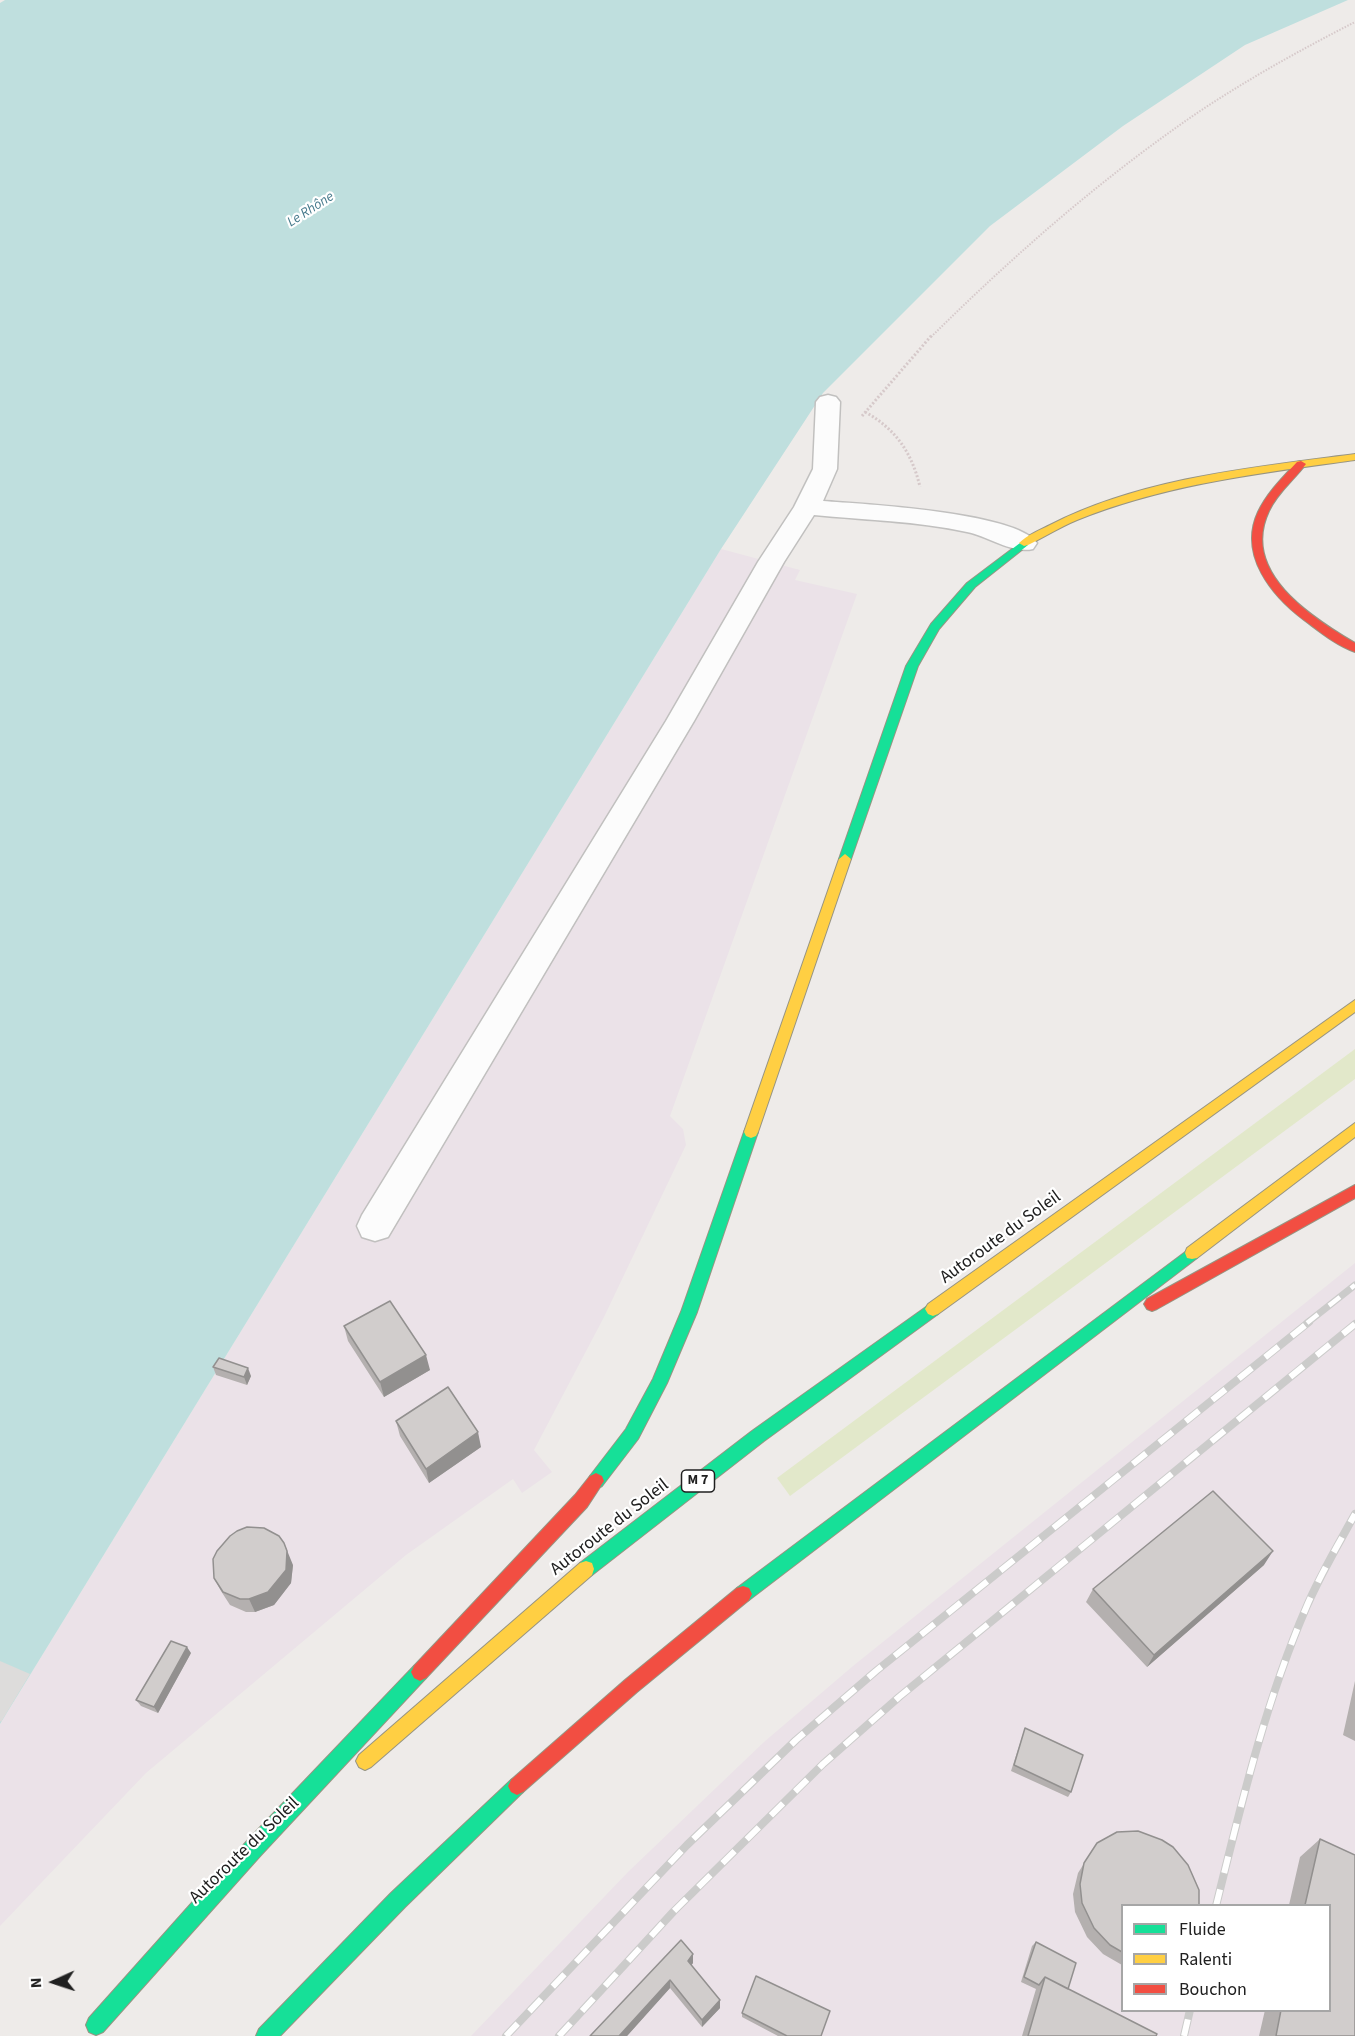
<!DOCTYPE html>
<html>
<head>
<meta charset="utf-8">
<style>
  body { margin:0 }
  #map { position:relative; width:1355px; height:2036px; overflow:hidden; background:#eeebe9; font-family:"Source Sans 3",sans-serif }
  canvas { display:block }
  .legend { position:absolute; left:1121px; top:1904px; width:210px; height:108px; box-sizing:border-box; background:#fff; border:2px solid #a6a6a6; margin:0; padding:8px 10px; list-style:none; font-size:18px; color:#202020 }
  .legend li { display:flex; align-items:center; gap:12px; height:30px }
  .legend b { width:30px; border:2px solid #a6a6a6 }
  .north { position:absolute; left:24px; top:1952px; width:60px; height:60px; -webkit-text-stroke:4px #fff; paint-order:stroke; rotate:267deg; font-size:16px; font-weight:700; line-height:24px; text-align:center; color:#202020 }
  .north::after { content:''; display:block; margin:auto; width:21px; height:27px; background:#202020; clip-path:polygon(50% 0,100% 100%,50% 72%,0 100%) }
</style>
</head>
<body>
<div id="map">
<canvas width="1355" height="2036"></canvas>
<ul class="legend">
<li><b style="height:8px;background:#16e098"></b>Fluide</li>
<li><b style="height:8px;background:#ffcf43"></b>Ralenti</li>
<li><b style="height:8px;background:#f24e42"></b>Bouchon</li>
</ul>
<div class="north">N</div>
</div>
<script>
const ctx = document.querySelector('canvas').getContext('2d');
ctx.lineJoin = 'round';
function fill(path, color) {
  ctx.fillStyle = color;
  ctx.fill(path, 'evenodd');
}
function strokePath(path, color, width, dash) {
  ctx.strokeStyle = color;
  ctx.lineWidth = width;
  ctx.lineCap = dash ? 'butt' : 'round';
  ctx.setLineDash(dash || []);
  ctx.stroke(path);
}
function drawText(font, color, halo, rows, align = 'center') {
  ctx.font = font + ' "Source Sans 3",sans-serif';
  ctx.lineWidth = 4.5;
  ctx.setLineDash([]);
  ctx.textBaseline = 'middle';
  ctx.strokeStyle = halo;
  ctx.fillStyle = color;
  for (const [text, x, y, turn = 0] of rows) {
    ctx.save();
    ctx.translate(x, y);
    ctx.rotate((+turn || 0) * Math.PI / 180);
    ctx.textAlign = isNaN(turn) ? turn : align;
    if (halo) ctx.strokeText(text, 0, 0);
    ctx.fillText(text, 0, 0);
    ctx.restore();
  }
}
fill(new Path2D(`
  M721 549 800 570 795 580 857 594 670 1116 683 1129 686 1145 604 1317 534 1450 552 1472 522 1493 513 1479 406 1555 146 1773 0 1926V1724Z
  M1355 1263V2036H471L628 1872 764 1742 853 1666ZM1122 1906H1330V2010H1122Z`), '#ebe2e8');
fill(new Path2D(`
  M1355 1049V1079L790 1496 777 1478Z`), '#e2e8ca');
fill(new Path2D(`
  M5 0H1348L1245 45 1123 126 990 226 823 393 721 549 0 1724V3Z`), '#bfdfde');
fill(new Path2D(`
  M0 1661 30 1674 1 1722 0 1721Z`), '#dddcdb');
const street = new Path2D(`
  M828 395 836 397 840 402 837 469 823 501C862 504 1016 512 1037 543L1033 549C1012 554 988 536 967 532 917 521 865 520 814 515L784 562 694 721 388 1237 375 1241 362 1237 357 1226 362 1215 666 721 758 562 794 507 813 469 816 402 820 397Z`);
const fast = new Path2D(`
  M1024 540 1028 541V545L975 587 939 629 918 666 851 859 845 864 841 862 839 859 906 666 931 624 967 583Z
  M751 1126 756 1128 758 1132 697 1312 667 1383 638 1439 602 1486 596 1489 590 1486 588 1481 590 1476 626 1429 653 1379 681 1312 744 1132 746 1128Z
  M1192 1247 1197 1248 1199 1253 1197 1258 749 1600 743 1602 737 1600 734 1594 737 1588Z
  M933 1302 938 1304 941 1309 938 1314 764 1441 592 1575 586 1577 580 1575 578 1569 580 1563 752 1431Z
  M420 1663 426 1666 429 1672 426 1678 261 1855 103 2032 96 2035 89 2032 86 2025 89 2018 247 1841 414 1666Z
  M517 1777 523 1780 526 1786 523 1792 405 1907 280 2036H256L259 2029 391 1893 511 1780Z`);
const slow = new Path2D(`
  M1355 454V460C1261 473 1166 484 1077 520 1060 527 1044 537 1028 545L1024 546 1019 543C1027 535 1040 530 1050 525 1141 478 1255 467 1355 454Z
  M845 854 851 859 758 1132 756 1136 751 1138 746 1136 744 1132 839 859Z
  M1355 1000V1012L938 1314 933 1316 928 1314 925 1309 928 1304Z
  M1355 1123V1137L1197 1258 1192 1259 1187 1258 1185 1253 1187 1248Z
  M586 1561 592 1563 594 1569 592 1575 371 1767 365 1770 359 1767 356 1761 359 1755 580 1563Z`);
const jam = new Path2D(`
  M1301 461 1306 464C1294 480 1278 492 1269 511 1240 572 1311 617 1355 643V652C1337 646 1319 631 1304 620 1272 596 1238 555 1258 512 1267 493 1283 477 1297 462Z
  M1355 1185V1198L1157 1309 1152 1311 1147 1309 1144 1304 1147 1299Z
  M596 1473 602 1476 604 1481 587 1507 426 1678 420 1681 414 1678 411 1672 414 1666 575 1495 590 1476Z
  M743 1586 749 1588 752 1594 749 1600 637 1692 523 1792 517 1795 511 1792 508 1786 511 1780 625 1680 737 1588Z`);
strokePath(street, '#c1c0bf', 3);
strokePath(fast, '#979482', 2);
strokePath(slow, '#979482', 2);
strokePath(jam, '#979482', 2);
strokePath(new Path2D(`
  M931 337C1015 254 1103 177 1200 111 1250 78 1302 49 1355 22`), '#d6c9ca', 2, [1.5, 1.5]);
strokePath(new Path2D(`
  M865 412C896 429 912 453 920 487
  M862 416 932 335`), '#d6c9ca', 3, [2, 2]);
fill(street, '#fcfcfc');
fill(fast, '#16e098');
fill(slow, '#ffcf43');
fill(jam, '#f24e42');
const railFar1 = new Path2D(`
  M1307 1323 1355 1285`);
const rail = new Path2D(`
  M1216 1906C1241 1805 1265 1703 1306 1608 1320 1575 1338 1545 1355 1514
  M506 2036 687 1845 796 1740 876 1671 1309 1322
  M559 2036 674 1911 823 1764 899 1697 1355 1324
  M1184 2036 1190 2010`);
strokePath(railFar1, '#cbcbca', 7);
strokePath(rail, '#cbcbca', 8);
strokePath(railFar1, '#fff', 4.5, [14]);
strokePath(rail, '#fff', 6, [17]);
fill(new Path2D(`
  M344 1326 430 1370 384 1397 348 1341Z
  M213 1367 251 1376 247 1385 216 1375Z
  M396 1421 481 1447 429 1483 400 1436Z
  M293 1565 291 1583 274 1605 255 1612H246L230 1605 221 1591 214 1578Z
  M1264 1565 1147 1667 1086 1602 1093 1589Z
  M191 1653 158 1713 141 1706 136 1700Z
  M1355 1681V1741L1343 1735Z
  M1025 1728 1071 1792 1068 1797 1011 1771 1023 1734Z
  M1320 1839 1355 2036H1259L1265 2010H1329V1905H1289L1300 1857Z
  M1097 1843 1122 1905V1965L1103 1954 1087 1937 1075 1912 1073 1894 1078 1873Z
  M1036 1942 1068 1989 1156 2036H1022L1036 1989 1021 1982 1032 1946Z
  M693 1954V1963L691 1965 720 2000V2008L702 2027 670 1988 627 2036H590Z
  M742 2013 821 2036H778L742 2017Z`), '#b4b0af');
fill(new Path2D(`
  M426 1355 430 1370 384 1397 380 1382Z
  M248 1368 251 1376 247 1385 244 1377Z
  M478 1432 481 1447 429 1483 426 1469Z
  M284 1543 293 1565 291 1583 274 1605 255 1612 249 1599Z
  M1273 1551 1264 1565 1147 1667 1154 1655Z
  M187 1647 191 1653 158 1713 154 1707Z
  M693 1954V1963L688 1970V1961Z
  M670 1980V1988L627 2036H619Z
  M720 2000V2008L702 2027V2020Z`), '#92908f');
const building = new Path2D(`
  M390 1301 426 1355 380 1382 344 1326Z
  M219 1358 248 1368 244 1377 213 1367Z
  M448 1387 478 1432 426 1469 396 1421Z
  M1213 1491 1273 1551 1154 1655 1093 1589Z
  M247 1527 264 1528 279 1536 284 1543 287 1551 286 1570 268 1592 249 1599H240L223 1592 214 1578 213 1559 217 1551 230 1536 237 1531Z
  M171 1641 187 1647 154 1707 136 1700Z
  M1025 1728 1083 1755 1071 1792 1014 1765Z
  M1138 1831 1162 1840 1173 1847 1188 1865 1199 1890V1905H1122V1952L1110 1945 1094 1928 1082 1903 1080 1884 1084 1863 1097 1843 1117 1832Z
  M1320 1839 1355 1855V2036H1276L1281 2010H1329V1905H1305Z
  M681 1940 693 1954 688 1961 720 2000 702 2020 670 1980 619 2036H590Z
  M1036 1942 1076 1963 1068 1989 1045 1977 1039 1985 1024 1977Z
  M756 1976 830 2011 821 2036H787L742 2013Z
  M1045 1977 1157 2034 1156 2036H1028Z`);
fill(building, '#d1cdcc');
strokePath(building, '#92908f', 1.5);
drawText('italic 14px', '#45798b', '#fff', [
  ["Le Rhône",311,210,-33]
]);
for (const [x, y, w] of [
  [698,1481,33]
]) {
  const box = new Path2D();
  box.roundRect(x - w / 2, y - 11, w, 22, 4.5);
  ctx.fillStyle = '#fff';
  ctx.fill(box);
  strokePath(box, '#202020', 1.5);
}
drawText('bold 14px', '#202020', null, [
  ["M 7",698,1481]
]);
drawText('18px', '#202020', '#fff', [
  ["Autoroute du Soleil",1001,1238,-36],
  ["Autoroute du Soleil",610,1528,-38],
  ["Autoroute du Soleil",245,1851,-44]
]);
</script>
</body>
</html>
